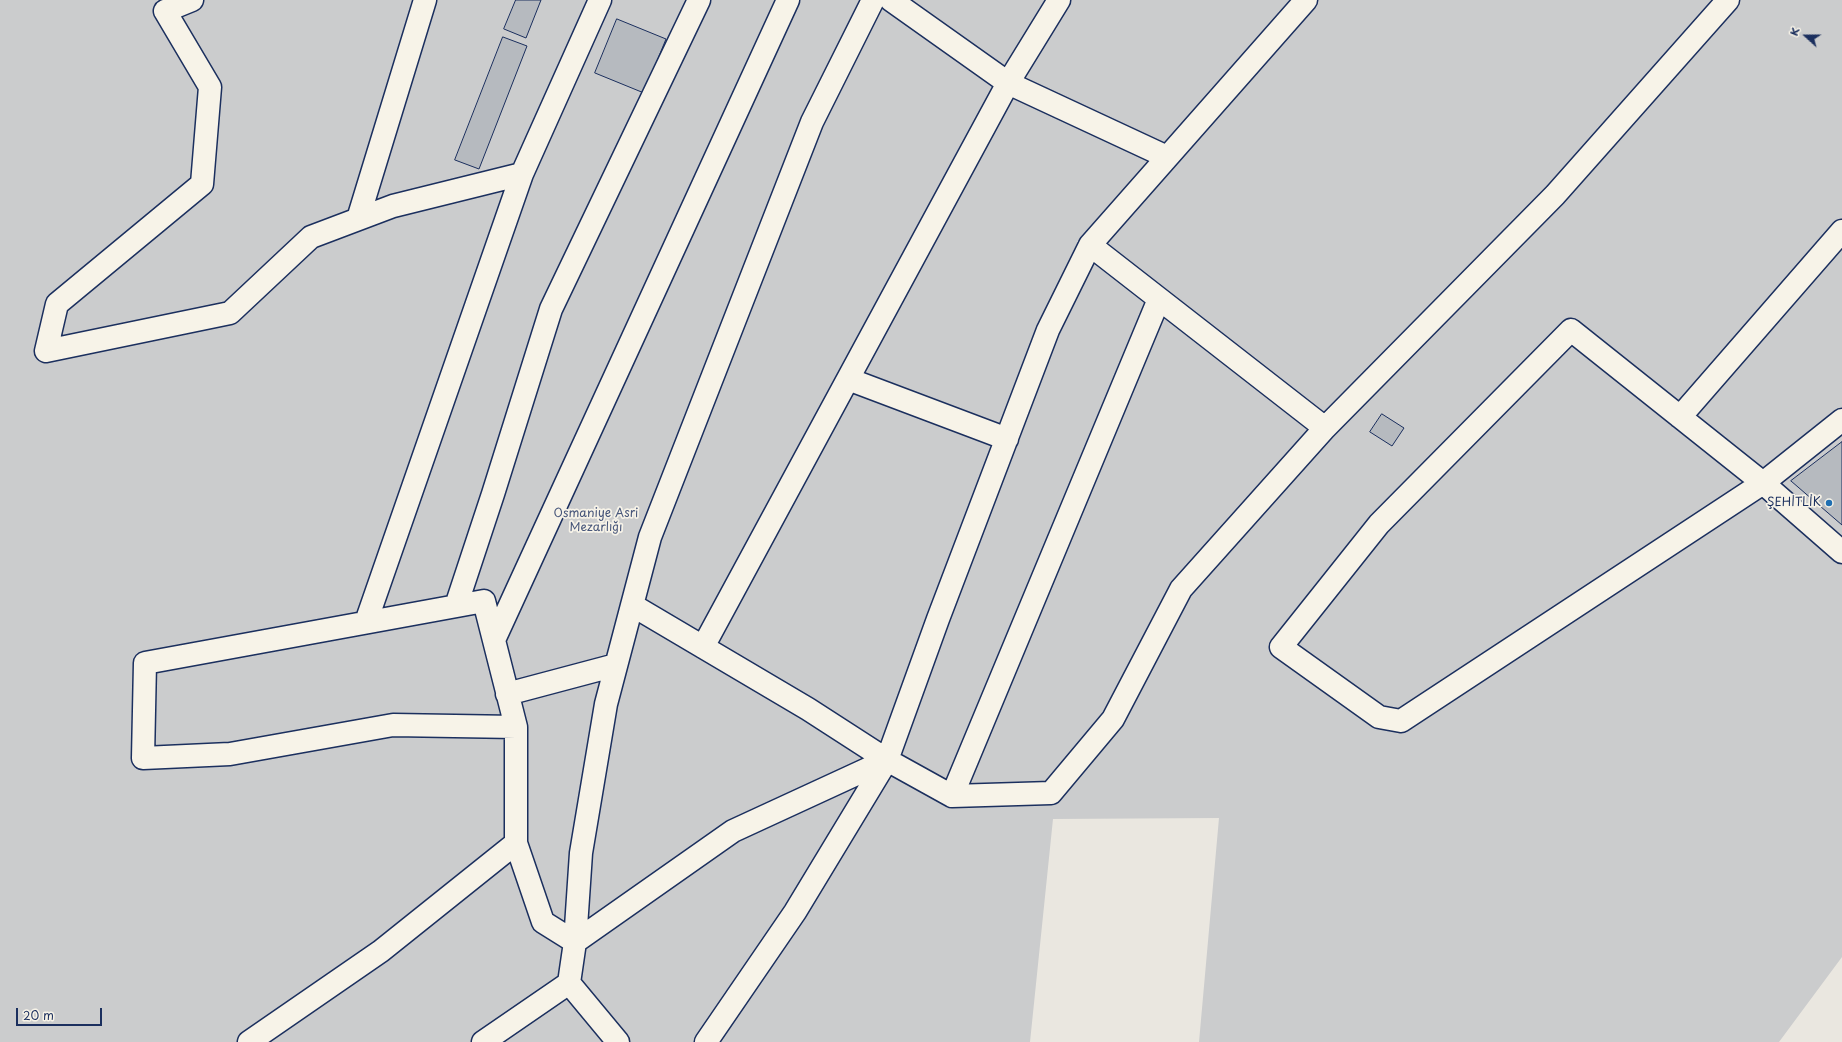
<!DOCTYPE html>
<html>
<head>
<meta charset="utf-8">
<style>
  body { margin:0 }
  #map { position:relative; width:1842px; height:1042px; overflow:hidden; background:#eae7e0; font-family:"Playpen Sans",sans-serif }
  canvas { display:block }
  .north { position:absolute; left:1786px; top:16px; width:40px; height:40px; -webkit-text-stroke:3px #f7f3e8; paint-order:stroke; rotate:291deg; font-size:11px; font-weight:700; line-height:16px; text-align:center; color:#1b2f5e }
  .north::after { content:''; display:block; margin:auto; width:14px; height:18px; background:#1b2f5e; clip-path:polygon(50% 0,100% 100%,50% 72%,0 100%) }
  .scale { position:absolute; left:16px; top:1008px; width:86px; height:18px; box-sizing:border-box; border:2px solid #1b2f5e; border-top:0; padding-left:5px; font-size:12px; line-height:14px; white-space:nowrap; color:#1b2f5e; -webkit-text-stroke:3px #f7f3e8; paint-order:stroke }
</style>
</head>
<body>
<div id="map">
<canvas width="1842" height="1042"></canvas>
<div class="north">K</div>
<div class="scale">20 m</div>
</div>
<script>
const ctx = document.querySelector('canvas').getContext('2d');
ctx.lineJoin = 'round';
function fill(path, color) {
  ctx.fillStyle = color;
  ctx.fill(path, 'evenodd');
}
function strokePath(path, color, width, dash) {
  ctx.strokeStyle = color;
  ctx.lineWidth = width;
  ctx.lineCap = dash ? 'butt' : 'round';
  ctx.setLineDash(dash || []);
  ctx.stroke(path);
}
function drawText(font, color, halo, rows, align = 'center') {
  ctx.font = font + ' "Playpen Sans",sans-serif';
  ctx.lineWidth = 3.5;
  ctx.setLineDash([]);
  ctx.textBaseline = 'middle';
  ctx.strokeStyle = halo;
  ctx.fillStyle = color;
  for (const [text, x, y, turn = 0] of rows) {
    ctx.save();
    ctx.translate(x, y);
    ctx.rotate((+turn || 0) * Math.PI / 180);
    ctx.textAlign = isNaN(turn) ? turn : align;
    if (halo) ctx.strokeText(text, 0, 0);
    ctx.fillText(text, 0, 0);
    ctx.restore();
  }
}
fill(new Path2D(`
  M0 0H1842V957L1779 1042H1199L1219 818 1053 819 1030 1042H0Z`), '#cbcccd');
const building = new Path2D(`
  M516 0H541L526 38 504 29Z
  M617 19 666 39 644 93 595 73Z
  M503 37 527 46 479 169 455 160Z
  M1382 414 1404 428 1392 446 1370 432Z
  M1842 442V525L1791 481Z`);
fill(building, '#b6babf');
strokePath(building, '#1b2f5e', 1);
const minor = new Path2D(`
  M192 0 165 11 210 87 202 184 57 304 46 351 230 313 311 237 393 206 522 174
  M891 0 1008 83 1167 157
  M358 219 425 0
  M848 379 1007 439
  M1680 417 1842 231
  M1842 420 1763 483 1401 721 1379 717 1281 647 1379 524 1571 330 1763 483 1842 552
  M1325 428 1555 195 1728 0
  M632 605 808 709 887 760 952 796 1051 793 1113 719 1181 589 1325 428 1090 245
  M456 606 493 494 551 309 699 0
  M366 622 522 174 600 0
  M494 640 788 0
  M703 647 1008 83 1059 0
  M507 694 616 665
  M516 727 393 725 230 754 143 758 145 663 484 601 516 727V843L543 922 575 942 733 831 887 760 938 619 1048 330 1090 245 1306 0
  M952 796 1159 299
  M569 983 618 1042
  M249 1042 381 951 516 843
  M483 1042 569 983 575 942 581 853 606 704 650 537 812 122 873 0
  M706 1042 795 912 887 760`);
strokePath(minor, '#1b2f5e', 25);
strokePath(minor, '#f7f3e8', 22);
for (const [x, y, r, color] of [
  [1829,503,4,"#1f6fb2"]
]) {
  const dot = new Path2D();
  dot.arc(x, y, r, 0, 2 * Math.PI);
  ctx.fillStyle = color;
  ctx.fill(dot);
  strokePath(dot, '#f7f3e8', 1.5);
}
drawText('12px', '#1b2f5e', '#f7f3e8', [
  ["ŞEHİTLİK",1821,503]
], 'right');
drawText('12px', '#47567a', '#f7f3e8', [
  ["Osmaniye Asri",596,514],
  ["Mezarlığı",596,528]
]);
</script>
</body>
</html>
